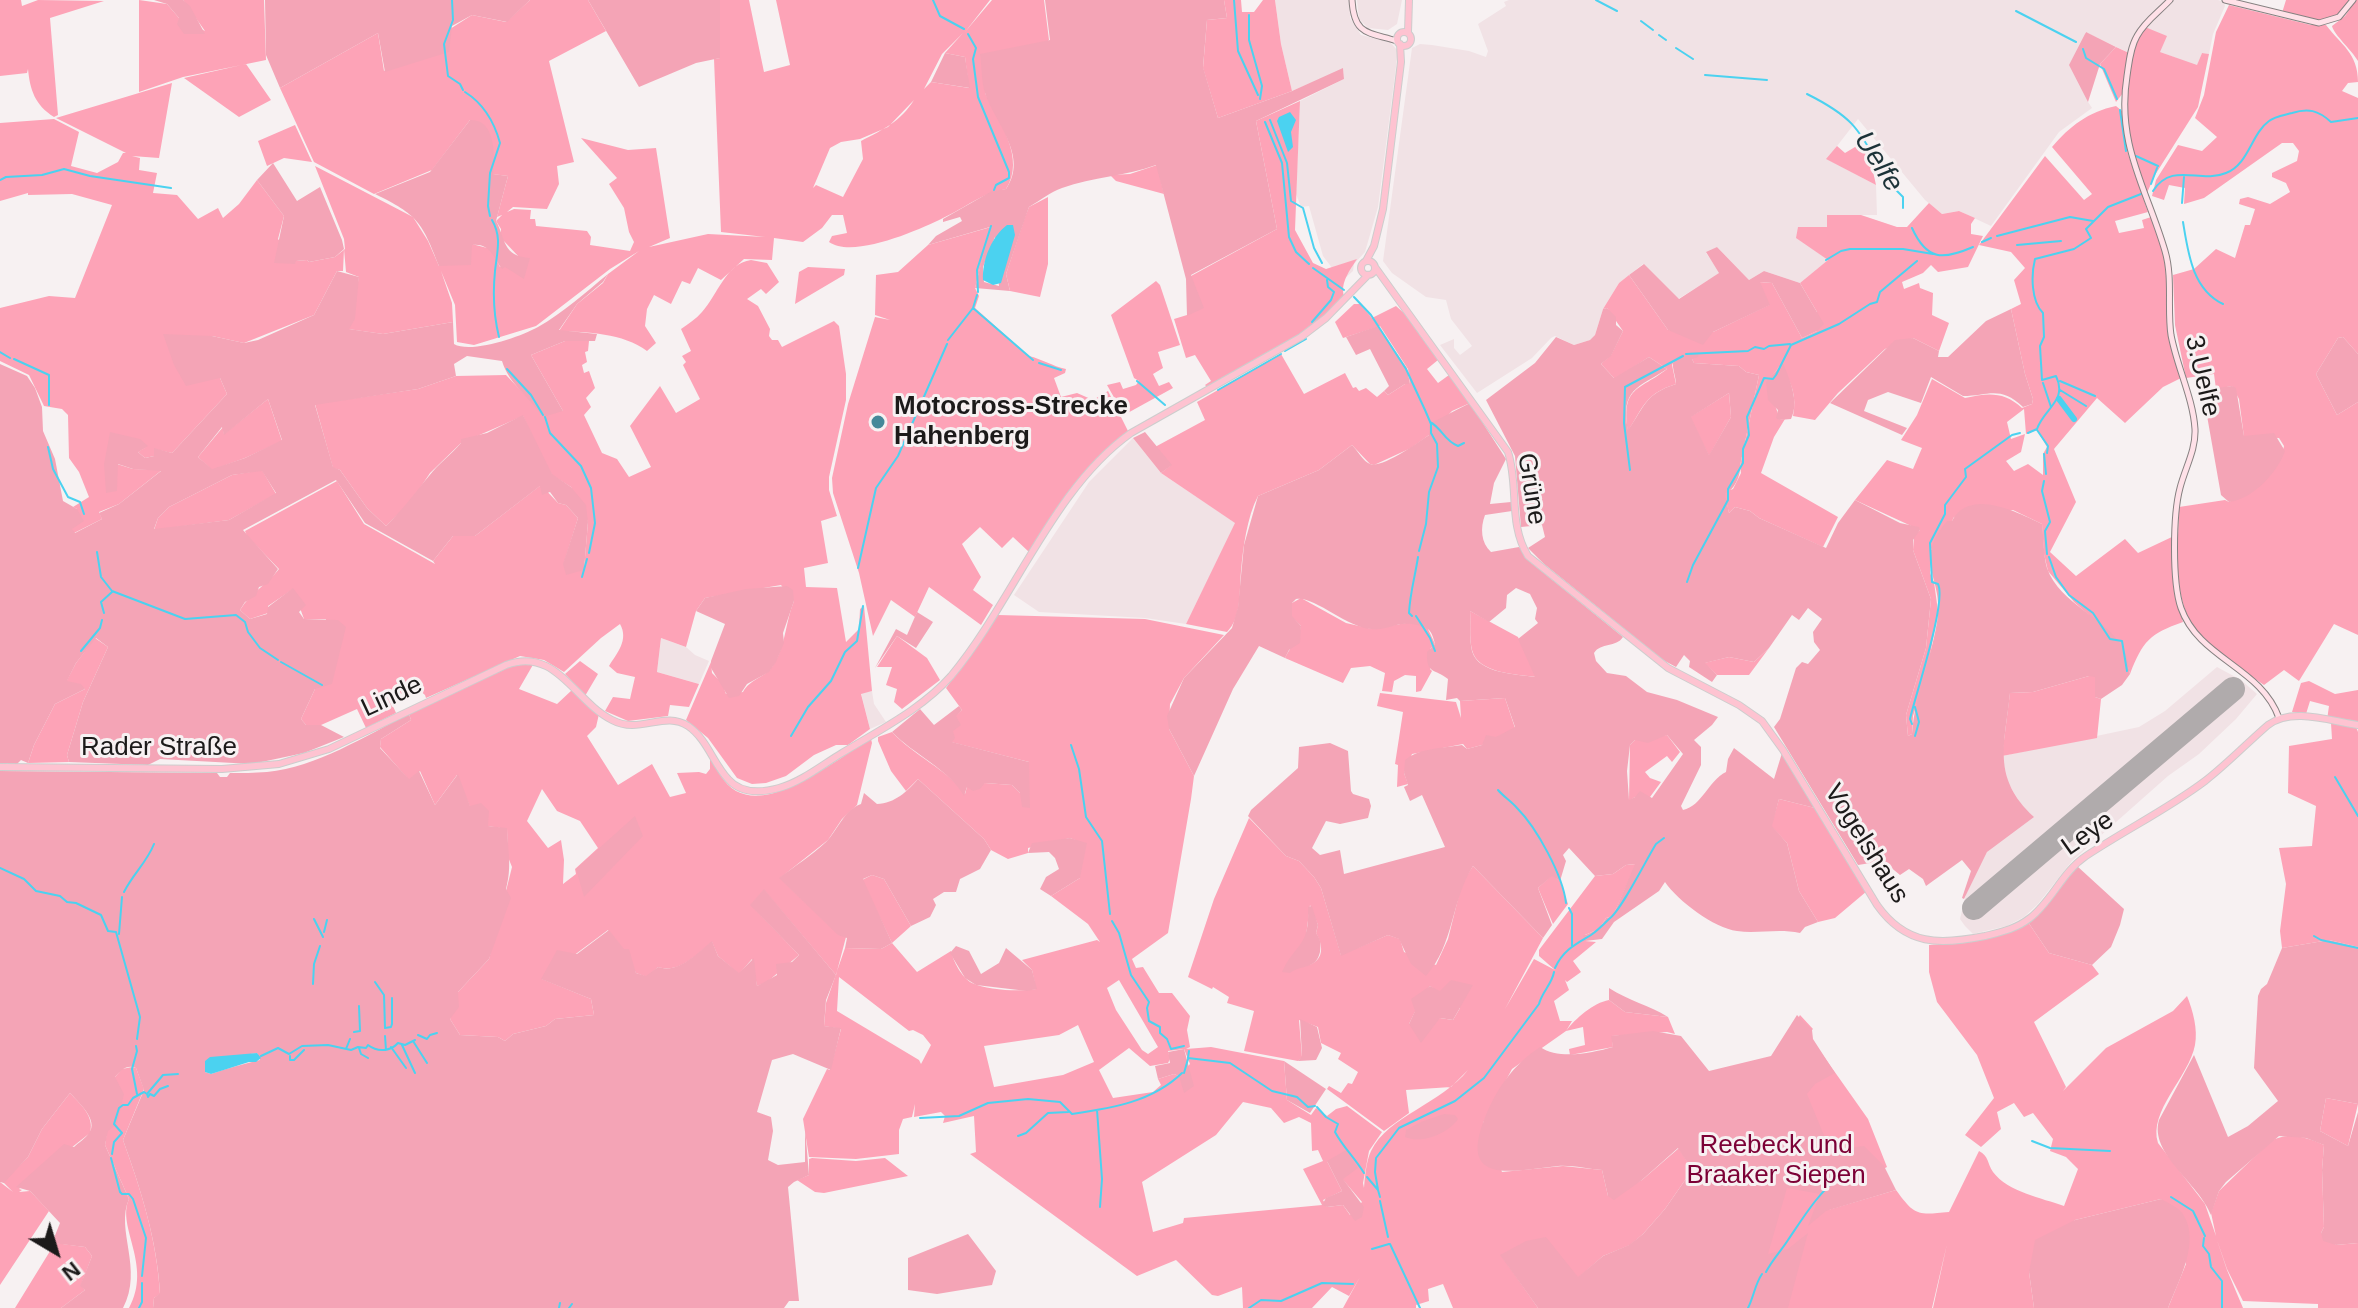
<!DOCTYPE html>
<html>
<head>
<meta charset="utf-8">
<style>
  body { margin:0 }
  #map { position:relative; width:2358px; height:1308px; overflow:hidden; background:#f7f1f2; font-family:Arial,sans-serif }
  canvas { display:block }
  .north { position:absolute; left:16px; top:1212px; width:80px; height:80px; -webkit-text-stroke:6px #f7f1f2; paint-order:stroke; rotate:142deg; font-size:22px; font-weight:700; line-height:32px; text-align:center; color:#1c1a1a }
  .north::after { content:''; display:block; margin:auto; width:28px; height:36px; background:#1c1a1a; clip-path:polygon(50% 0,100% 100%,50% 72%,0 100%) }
</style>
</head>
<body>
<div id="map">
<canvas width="2358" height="1308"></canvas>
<div class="north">N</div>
</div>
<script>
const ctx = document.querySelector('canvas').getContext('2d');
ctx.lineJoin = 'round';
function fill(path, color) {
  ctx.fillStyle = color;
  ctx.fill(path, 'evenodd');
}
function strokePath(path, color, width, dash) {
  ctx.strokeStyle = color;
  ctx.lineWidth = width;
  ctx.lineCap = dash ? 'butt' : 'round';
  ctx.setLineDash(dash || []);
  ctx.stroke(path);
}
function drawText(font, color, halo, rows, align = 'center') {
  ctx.font = font + ' Arial,sans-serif';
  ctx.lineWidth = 6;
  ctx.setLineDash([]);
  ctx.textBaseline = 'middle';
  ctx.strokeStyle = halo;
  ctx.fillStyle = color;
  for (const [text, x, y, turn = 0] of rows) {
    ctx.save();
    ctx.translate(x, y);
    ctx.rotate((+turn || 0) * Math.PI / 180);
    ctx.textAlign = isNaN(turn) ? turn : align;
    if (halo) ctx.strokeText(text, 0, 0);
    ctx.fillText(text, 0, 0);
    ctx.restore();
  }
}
fill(new Path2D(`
  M1275 0H1350V18L1361 35 1390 42 1398 51 1378 207 1365 252 1354 264 1353 271 1342 281 1323 256 1309 206 1301 207 1296 194 1300 101 1344 79 1343 69 1292 91 1281 44Z
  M1357 0H1402L1397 24 1388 30 1368 28 1359 19Z
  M1509 0H2218L2224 2 2225 6 2213 34 2209 54 2202 53 2197 66 2160 52 2142 24 2136 31 2129 53 2085 32 2088 102 2092 108 2059 132 1991 226 1959 211 1942 214 1925 200 1858 119 1827 159 1876 185 1877 215H1828V227L1797 238 1829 260 1800 283 1764 271 1749 280 1717 247 1706 253 1720 273 1678 299 1643 264 1619 283 1603 309 1595 335 1590 340 1574 345 1555 336 1551 338 1532 358 1477 393 1440 345 1454 339V348L1460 355 1472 346 1451 319 1446 300 1426 297 1392 273 1383 261 1412 48 1420 44 1432 45 1469 51 1486 57 1488 51 1478 24 1506 6 1504 2Z
  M1133 438 1161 473 1236 523 1186 624 1145 618 1039 612 1014 595 1089 482Z
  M661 638 686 647 695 655 709 661 699 684 657 672Z
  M2217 667 2241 680 2257 694 2236 719 2199 754 2168 776 2072 861 2038 904 2024 917 2007 926 1973 934 1965 926 1960 919 1966 894 1987 852 2022 806 2008 783 2002 756 2139 727 2165 711Z
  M872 691 874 704 886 722 870 729 861 693Z`), '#f1e2e5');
fill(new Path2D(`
  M0 0H21L22 6 38 0 104 1 50 18 58 115 54 117C35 105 30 90 28 69L27 73 0 76Z
  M139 0 167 4 179 18 205 31 183 0H264L266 60 183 77 139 92Z
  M530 0H588L606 31 549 61 574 162 557 166 559 184 547 209 513 207 507 212 514 209 531 210 530 219H535L536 226 587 231 591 237 590 245 630 251 634 242 629 232 624 208 609 184 617 178 581 138 628 150 656 148 670 238 649 247 708 234 765 237 721 232 714 59 720 58V0H749L764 72 790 65 776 0H990L965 32 992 0H1044L1049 40 985 93C999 120 1026 159 1006 189 982 193 965 208 943 218 919 230 853 259 829 242L832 236 847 233 843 215H832L822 228 803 242 774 238 772 260 744 259 721 280 698 268 690 284 682 281 671 304 654 295 647 309 645 326 656 343 647 351C623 333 587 332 559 331L577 304 603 283 608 274 639 251 610 269 536 326 474 345 457 342 455 305 441 271 452 303 453 322 383 334 348 329 359 277 346 272 344 249 343 271H337L314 315 244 343 212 336 220 378 227 394 172 453 154 449V456L145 458 138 452 148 446 117 464 133 469 162 470 119 504 99 512 102 519 74 533 71 529 77 509 73 507 89 497 79 472 69 458 68 415 62 409 44 406 29 375 0 361V308L49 296 75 298 112 205 72 194 28 195V193L0 201V123L54 119 79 132 71 166 97 173 118 162 123 153H126L56 118 172 83 159 158 132 156 140 158 139 170 157 173 153 193 177 195 198 219 218 208 223 218 239 204 257 180 284 216 278 239 295 261 307 260 309 262 335 257 345 249 344 239 315 166 413 217 428 241 439 266 472 244 491 249 500 267 519 257 501 238V229L496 221 502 215 497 217 508 176 492 174 470 120 432 170 374 194 314 162 280 88 378 33 384 71 472 15 506 22ZM963 33 945 53 965 57 969 88 931 82 924 89 942 54ZM914 100C900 122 884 129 861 141L863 159 843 197 816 185 813 188 830 148 841 142 860 139 888 127Z
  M1224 0H1241L1242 12H1254L1263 0H1275L1281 44 1292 91 1218 118 1203 68 1207 20 1227 18Z
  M2286 0H2352L2340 16 2317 22 2282 13Z
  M2356 0H2358V61C2351 49 2334 35 2332 26L2345 16Z
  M2229 5 2311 25H2326C2341 45 2358 53 2358 82L2348 83 2342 91 2358 98V354L2343 337 2338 338 2316 374 2337 415 2358 402V635L2334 624 2299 681 2284 670 2264 685C2246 672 2223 660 2207 645 2170 607 2178 556 2179 507L2225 500 2229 502C2254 488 2279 476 2284 446L2279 438 2244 437 2239 399 2232 386 2216 389 2214 374 2186 378 2175 325 2173 275 2194 269 2216 249 2235 258 2245 225H2250L2255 209 2239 204 2240 199 2248 197 2270 204 2290 192 2286 183 2272 177V173L2297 161 2299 151 2293 143H2282L2204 198 2184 204 2185 188 2169 185 2164 200 2152 196 2156 180 2178 145 2202 151 2217 137 2195 118 2204 95 2216 32Z
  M2145 27 2167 36 2160 52 2197 65 2202 53 2209 54 2198 107 2155 175 2146 195C2140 177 2133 159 2129 141 2122 106 2125 58 2145 27Z
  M2116 47 2129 53 2123 93 2116 102 2100 64Z
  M246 64 271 100 239 117 184 78Z
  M1300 101 1295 230 1313 263 1326 269 1357 259C1350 270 1340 283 1344 296 1310 338 1254 361 1207 387L1205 385 1211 381 1195 355 1186 358 1174 319 1187 315 1191 276 1277 229 1256 121Z
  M2116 106 2122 111 2128 154 2148 212 2115 221 2119 233 2144 228 2142 220 2151 217 2165 257 2168 316 2181 378 2163 387 2125 423 2097 398 2054 449 2076 502 2050 552 2076 576 2125 539 2138 553 2174 536 2177 601 2183 622C2149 634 2143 641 2130 674L2123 649 2114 637 2074 602 2048 571 2044 554 2042 524 2013 510 1954 517 1952 521 1947 522 1931 550 1930 573 1934 582 1938 611 1926 677 1913 716 1912 734 1908 736 1906 715 1926 648 1931 599 1913 550 1914 536 1920 530 1855 500 1887 460 1913 469 1922 448 1901 440 1917 415 1932 379 1965 398C1987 393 2004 391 2022 408L2032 404 2033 399 2025 374 2011 309 2021 304 2014 280 2025 268 2011 252 1979 245 2045 156 2084 200 2092 194 2052 147C2070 126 2088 112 2116 106ZM2024 409 2026 434 2037 430 2047 447 2043 454V475L2028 464 2014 471 2006 461 2021 452 2025 434 2011 439 2007 422Z
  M295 125 312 162 284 158 267 166 258 141Z
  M1860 144 1869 153 1876 185 1826 159 1837 146 1845 153Z
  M1157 165 1164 194 1116 181 1110 175 1130 174Z
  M1048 197V264L1040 297 1010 291 1006 274 1025 217 1029 207Z
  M1929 203 1942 214 1959 211 1975 218 1971 224V234L1983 236 1968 267 1938 272 1931 265 1923 273 1902 282 1904 289 1919 283 1920 288 1933 293 1932 315 1949 323 1939 351 1913 338 1885 349 1838 393 1815 420 1793 416C1797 397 1792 381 1780 366L1767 382C1770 396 1778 408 1779 420L1785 419 1774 437 1761 473 1838 517 1823 547 1759 518 1750 511 1735 507 1729 513 1724 492 1733 489 1741 473 1740 466 1759 375 1746 372 1739 366 1694 363 1692 359 1674 361 1672 365 1676 384C1645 394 1644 406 1628 431 1621 386 1639 391 1667 369L1649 357 1615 379 1601 364 1611 355 1623 331 1607 308 1603 309 1619 283 1629 275 1668 330 1713 332 1769 305 1759 282 1772 283 1802 338 1817 331V312L1800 283 1828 260 1796 238 1798 227H1827V215H1861L1897 227H1907Z
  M991 227 975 288 979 296 975 308 1029 356C1042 359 1052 366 1066 369L1065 373 1054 378 1061 397 1077 393 1093 400 1108 391 1128 431C1085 464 1059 508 1029 552L1013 537 1002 548 980 527 962 544 981 577 973 590 993 605 981 625 929 587 915 617 891 600 873 636 859 573 833 493 832 478 848 404 875 317 890 320 875 315 876 275 898 272 928 245Z
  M751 260 767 263 779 282 766 294 761 289 747 299 758 306 770 329 769 336 772 340H778L782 347 834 321 839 326 846 374V400L829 477V490L837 516 821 521 828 563 804 568 806 587 837 588 846 642 859 629 860 609 864 606 872 691 861 694 870 729 848 745H836L814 755 786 776 766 783 752 784 737 778 708 738 686 720 711 662 712 673 722 683 726 694 743 692C750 679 764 678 772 667 786 647 785 623 794 601L781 585 705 598 696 611 686 647 661 638 657 672 699 684 689 707 670 705 668 716 628 721 605 711 613 697 630 699 635 677 617 673 609 666C617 653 629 640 620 624L601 638 564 672 544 660 520 656 426 698 425 695 411 683 392 704 396 713 366 728 357 709 321 725H306L301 719 315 689 326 619H304L293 589 268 606V613L250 619 240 610C251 592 267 585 279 569L247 536 245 531 337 481 364 524 435 564 433 561 453 536H475L541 485 558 503 566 505 578 518 564 563 584 569 588 522 571 487 552 475 545 463 523 416 461 443 430 473 412 500 386 526 367 508 340 470 333 468 315 404 418 389 456 376 506 375 527 397 563 411 531 355 565 341H589L588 351 585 352 587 362 582 365 584 373 589 371 595 388 586 398 591 407 584 415 602 453 617 459 629 477 651 467 630 426 660 386 676 413 700 399 683 365 686 362 682 356 691 351 681 329C688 324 696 319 702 312 717 296 726 263 751 260Z
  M808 267 845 269 844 275 795 304 799 272Z
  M1156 281 1160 285 1180 345 1158 352 1163 368 1153 374 1159 386 1169 382 1173 388 1124 415 1107 385 1120 382 1123 389 1136 385 1139 381 1134 378 1111 315Z
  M1354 304H1360L1372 318 1396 306 1405 314 1438 360 1427 369 1438 383 1449 375 1470 403 1452 411 1429 435 1411 448 1374 465 1370 464 1352 445 1319 470 1258 496C1247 517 1243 548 1241 571 1239 591 1242 617 1227 632L1186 624 1235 523 1161 473 1171 465 1155 447 1205 420 1197 402 1281 354 1304 394 1345 373 1353 388 1356 387 1359 391 1366 388 1377 397 1384 391 1388 395 1405 384H1410L1408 369 1380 326 1343 338 1335 322Z
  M1729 393 1731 417 1709 456 1690 417Z
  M268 399 282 441 245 458 212 470 198 457 223 427 224 434Z
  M262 470 276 494 229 520 154 530 158 518 169 507 232 475Z
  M1301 598 1346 623 1372 629 1412 622 1427 627 1435 644 1430 649V669L1432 671 1421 691 1416 692V676L1405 675 1394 681 1392 692 1382 691 1385 673 1370 666 1351 668 1343 683 1285 658C1292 644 1297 643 1301 626L1292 617V603Z
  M1470 611 1518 637 1536 677C1517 674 1478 674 1472 650 1469 638 1471 623 1470 611Z
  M998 615 1145 619 1224 635 1184 678 1170 704 1169 729 1194 776 1191 799 1168 933 1132 959 1136 968 1143 967 1159 993H1172L1190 1016 1187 1030 1190 1047 1186 1049 1211 1047 1284 1061 1287 1100 1311 1115 1316 1108 1327 1116 1336 1109 1347 1106 1382 1132 1369 1151 1363 1183 1364 1188C1365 1176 1366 1162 1371 1151 1388 1116 1441 1104 1468 1070L1451 1087 1406 1090 1409 1113 1384 1131 1327 1089 1329 1086 1341 1093 1348 1083 1352 1084 1358 1072 1338 1059 1341 1053 1321 1043 1318 1027 1299 1020 1302 1057 1298 1061 1244 1051 1254 1011 1227 1003 1229 997 1213 987 1212 989 1188 977 1214 899 1249 818 1286 856 1299 861 1314 877 1321 888 1341 955 1388 935 1400 939 1404 952 1436 965 1448 939 1462 883 1473 866 1543 938 1505 1009 1534 959 1555 970 1539 956V950L1595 876 1613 874 1626 865 1636 864 1613 916 1606 918 1599 929 1585 935V941L1596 942 1573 961 1581 972 1567 982 1565 980 1569 990 1554 1001 1560 1021H1572L1566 1031C1576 1018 1593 1003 1609 1000L1625 1012 1668 1017 1675 1034 1667 1032 1612 1036 1613 1047 1570 1055 1569 1049 1585 1045 1583 1027 1566 1031 1512 1069 1483 1123 1502 1172 1563 1166 1602 1170 1608 1196 1642 1180 1679 1148 1692 1170 1665 1209 1643 1234 1630 1245 1603 1256 1578 1278 1501 1255 1538 1308H1453L1443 1284 1428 1289 1429 1301 1416 1305V1308H1343L1360 1277 1349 1296 1332 1287 1312 1308H1243L1242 1287 1218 1296 1212 1295 1176 1260 1137 1276 970 1154 976 1152 974 1116 943 1123 945 1116 941 1112 914 1117 915 1104 912 1117 903 1119 899 1130V1154L856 1159 809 1157 803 1119 827 1069 830 1070 841 1029 824 1026 826 1003 845 948 881 949 892 943 862 880 872 875 884 879 911 926 892 943 917 972 951 951C953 961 962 978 972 983 987 990 1019 992 1036 989L1032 970 1022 960 1097 940 1100 942 1088 924 1051 896 1080 878V842L1070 838 1028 848V853L1008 859 991 850 984 839 918 779 906 791 891 771 878 741V737L892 732C913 755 948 770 965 794L967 787 985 783 1012 785 1020 793 1029 762 951 742 955 716 962 710 946 688ZM1310 905 1318 925 1316 933C1327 952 1320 966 1298 967L1296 954 1306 936ZM839 977 909 1031 913 1030 923 1035 931 1045 921 1064 919 1060 837 1011ZM1119 980 1158 1047 1148 1054 1142 1050 1116 1010 1107 988ZM1430 986 1460 1008 1453 1020 1440 1018 1409 1024 1425 991ZM1078 1025 1094 1062 1063 1075 994 1087 984 1046 1059 1035ZM1129 1048 1150 1066 1168 1063 1170 1059 1168 1051 1184 1049 1190 1064 1179 1076 1174 1074 1158 1079 1161 1085 1153 1092 1113 1098 1099 1070ZM1243 1102 1271 1108 1284 1123 1299 1117 1311 1123 1312 1151 1318 1150 1323 1161 1303 1169 1322 1205 1184 1218 1183 1223 1153 1232 1142 1182 1216 1135ZM1327 1161 1362 1202 1350 1215 1343 1205 1327 1207 1323 1200 1342 1191Z
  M897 636 927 658 940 680 902 709 894 702 897 689 886 685 892 667H877Z
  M95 638 108 647 83 702 67 755 69 762 28 763 34 745 55 704 85 689 66 682 76 663Z
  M1769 648 1749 675H1717L1704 663 1729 657 1754 662Z
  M580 661 598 674 585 696 565 674Z
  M534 663 519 689 557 704 572 690 599 714 596 727 587 736 618 785 652 764 670 797 686 793 677 773 699 772 706 774 710 769V756C716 769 724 784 736 791 775 812 838 757 871 739L872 743 857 805 842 819 828 840 780 878 838 934 846 937 836 975 764 890 751 905 799 955 767 982 757 986 752 959 739 974 718 956 712 942C697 954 679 974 658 967L647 977 636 973 624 950 608 930 542 979 591 999 594 1015 555 1019 546 1026 513 1034 505 1041 498 1037 460 1035 450 1019 458 992 489 959 512 867 508 857 507 829 488 826 470 807 457 775 435 805 420 771 409 780 380 747 381 739 411 720 409 714 507 667ZM542 789 557 811 580 821 598 848 575 869 576 874 563 884 564 860 561 840 548 848 527 821Z
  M2089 676H2095V697L2101 699 2097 738 2002 756 2010 693 2033 692Z
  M2309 681 2335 694 2358 690V724L2327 720 2329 706 2310 701 2306 714 2292 712 2301 683Z
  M1380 693 1456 702 1461 718 1460 701 1505 698 1515 728 1482 745 1467 749 1463 744 1412 754 1404 773 1408 784 1397 787 1398 765 1395 764 1403 712 1377 706Z
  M2331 723 2356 727 2358 732V947L2329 940 2282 948 2280 931 2286 884 2279 848 2312 846 2316 806 2288 793 2289 746 2332 739Z
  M1667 735 1680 752 1672 762 1667 756 1645 772 1650 778 1661 782 1650 797H1635L1629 801 1630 745 1635 740Z
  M1779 799 1815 808 1867 891 1835 918 1818 922 1799 891 1787 843 1771 826Z
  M1552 875 1560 881 1568 904 1553 924 1538 888Z
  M2028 922 2049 953 2092 965 2099 974 2034 1022 2066 1087 2063 1091 2106 1048 2173 1011 2187 996C2193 1011 2198 1029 2195 1045 2189 1077 2148 1111 2158 1143L2205 1204 2216 1236 2211 1213 2219 1191 2270 1142C2286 1131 2307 1137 2324 1145L2322 1170 2324 1227 2321 1233 2336 1245 2358 1243V1308H2318V1304L2243 1301 2227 1269 2217 1240 2227 1270 2243 1308H2168L2186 1264 2161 1199 2075 1220 2029 1272 2034 1308H1933L1947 1244 1932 1308H1787L1713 1166 1800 1015 1813 1029 1808 1034 1868 1119 1887 1167 1855 1184 1828 1210 1896 1190C1915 1216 1917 1215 1949 1212L1979 1151C1989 1156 1987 1163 1993 1172 2008 1192 2042 1198 2064 1206L2078 1169 2066 1157 2050 1151 2053 1139 2033 1113 2024 1117 2014 1103 1997 1112 2001 1129 1981 1147 1965 1135 1994 1098 1977 1055 1937 1002 1929 972V945C1964 942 1997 940 2028 922Z
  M132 1067 136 1068 144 1089 123 1140C141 1190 157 1240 160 1294L154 1298 153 1308H129C153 1265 116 1227 129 1199L105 1145 115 1077 122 1069Z
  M70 1093C80 1104 95 1116 90 1133L19 1189 22 1190 19 1192 30 1191 49 1211 0 1285V1182L13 1192 3 1182 28 1157 42 1129Z
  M2326 1098 2358 1104 2348 1146 2320 1131Z
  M812 1158 856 1161 885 1158 908 1176 824 1193 815 1192 797 1180 809 1175V1159Z
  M55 1243 85 1247 92 1256 81 1285 85 1290 61 1308H15Z`), '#fda3b7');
fill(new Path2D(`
  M154 0H183L190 6 205 34H184L177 24 179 18 167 4Z
  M265 0H530L507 22 472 15 452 26 449 52 385 72 378 33 280 88 266 55Z
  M588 0H720V58L696 63 639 87Z
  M1045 0H1224L1227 18 1207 20 1203 67 1218 118 1292 91 1343 68 1344 79 1256 121 1277 229 1191 275 1204 308 1187 316 1186 279 1156 165C1126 176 1093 177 1062 188 1050 192 1041 200 1029 207L1006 274 1010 291 975 288 990 227 928 245 936 236 962 221 960 217 943 222V219L992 191 1006 189C1029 156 995 123 985 93 981 81 982 66 980 54L1050 40ZM995 237 999 286 984 282 983 267Z
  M2086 32 2116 47 2100 64 2088 102 2069 65Z
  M945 53 965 57 970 88 931 82Z
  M470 120C496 119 495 156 493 174L508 176 496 221C506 239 502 256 530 258L524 279 505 267 502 269C493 257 490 243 472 245L471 265 439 266C422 222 418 215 375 194L430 172Z
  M273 163 297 201 320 187 342 240 344 249 335 257 309 262 307 260 296 261 295 264 274 263 284 216 257 180Z
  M1717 247 1749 280 1764 271 1800 283 1824 324 1817 331 1802 338 1772 283 1760 282 1770 305 1713 332 1703 345 1668 330 1629 275 1644 264 1679 299 1719 273 1706 252Z
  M337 271 359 277 355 319 349 329 383 334 453 322 454 344C471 354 520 337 538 327 563 313 586 292 608 274L603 282 577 304 559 330 597 334 595 341H565L531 355 563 411 543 417C529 397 509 384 502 361L467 356 454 364 456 376 418 389 315 405 333 467 340 470 367 508 386 526C403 509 414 494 429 476 438 464 451 455 461 443V439L487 433 523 415 552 474 571 487 586 505 588 522 584 570 566 575 563 564 578 518 566 505 558 503 550 492 542 495 540 486 475 536H453L433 561 365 523 336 480 243 530 278 569 268 584 259 587 256 596 245 602 240 610 250 619 267 614 268 607 293 588 306 605 299 612 304 619 338 620 346 627 332 684 315 689 301 719 306 725H321L344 737 304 753 252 764 160 759 148 765 69 762 67 755 83 702 108 647 96 638 76 663 67 681 81 684 85 689 55 704 34 745 28 763 21 760 17 764 0 763V364L27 376 35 388 42 407 43 431 55 459 63 501 77 509 84 521 72 529 75 533 102 519 99 513 119 504 161 471 133 469 118 464 117 491 106 493 104 464 110 432 140 439 148 446 138 452 145 458 154 456V448L172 453 227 394 220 378 186 386 174 365 163 334 212 336 244 343 258 340 314 315ZM268 399 282 440 245 458 212 469 198 457 222 427 224 435ZM262 471 276 493 229 520 154 529 158 518 169 507 232 475Z
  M1607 308 1616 317V325L1623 331 1611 356 1601 364 1614 378 1649 357 1667 369C1638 388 1620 389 1628 430 1645 406 1645 394 1676 384 1676 378 1672 367 1673 363 1676 354 1691 351 1699 352L1698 357 1692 359 1694 363 1739 366 1746 372 1759 375 1740 466C1741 475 1734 491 1725 493L1729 513 1735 507 1750 511 1759 518 1826 548 1838 523 1855 500 1900 523 1919 527 1920 530 1913 540V550L1931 599 1926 648 1906 715 1908 736 1912 734C1915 692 1933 656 1938 615 1942 576 1913 562 1947 521H1952C1970 487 2018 513 2042 524 2044 539 2043 554 2047 568 2060 605 2107 617 2124 650 2128 658 2128 666 2130 674L2122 685 2101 699 2095 697V677L2089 676 2033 692 2010 693C2005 744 1991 777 2034 817L1987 852 1964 899 1962 898 1971 871 1962 860 1926 886 1923 879 1909 869 1900 875 1883 861 1858 865 1774 727 1780 719 1796 668 1802 662 1808 664 1820 650 1814 642 1813 632 1822 619 1808 608 1799 620 1792 615 1769 648 1754 662 1729 657 1705 663 1717 675 1712 682 1689 667 1690 661 1684 655 1676 667 1663 660 1544 564 1528 548 1545 537 1542 525 1521 527 1515 456 1486 400 1535 363 1556 337 1574 345 1590 340 1595 335 1603 309ZM1729 393 1731 417 1709 455 1691 417Z
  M2011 309 2025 374 2033 399 2032 404 2023 407C2000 385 1988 396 1963 396L1931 377 1921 403 1888 392 1868 400 1864 411 1907 428 1902 435 1830 403 1895 340 1913 338 1939 351 1938 357H1948L1986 321Z
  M1378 326 1407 368 1410 384H1405L1388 395 1384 391 1389 386 1370 349 1356 355 1346 337Z
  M2343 337 2358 354V402L2337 415 2316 374 2338 338Z
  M1783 363C1789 378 1800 401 1791 419L1779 420 1776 418 1778 410 1768 400 1766 382Z
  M2232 386 2236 388 2244 436 2274 433 2285 451C2278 472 2252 500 2229 502L2221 495 2206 410 2212 409 2210 396 2206 394V389Z
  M1470 403 1506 459 1494 483 1490 504 1511 502 1512 511 1485 515C1480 528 1481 543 1491 552L1519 547 1529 561 1623 637C1616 648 1601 642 1594 653L1596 661 1607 673 1626 676 1647 692 1677 700 1718 717 1712 725 1694 740 1701 747V765L1681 806 1683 810C1702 806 1708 781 1726 772L1728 759 1734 748 1774 779 1782 753 1815 808 1779 799 1772 826 1787 843 1799 891 1818 922 1805 927 1800 933C1778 928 1758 934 1737 931 1714 928 1678 901 1665 882L1659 891 1614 922 1602 939 1585 941 1583 936 1599 929 1606 918 1613 916 1635 864 1626 865 1613 874 1595 876 1569 848 1563 855 1566 861 1560 881 1552 876 1538 888 1552 925 1543 938 1473 866C1451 901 1454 945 1426 976L1411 964 1399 939 1388 935 1341 956 1321 888 1314 877 1299 861 1286 856 1248 816 1251 810 1298 768 1299 747 1330 743 1348 751 1351 791 1353 794 1369 799 1371 806 1368 818 1340 824 1326 821 1312 848 1320 855 1340 850 1344 874 1445 847 1422 795 1410 801 1404 787 1408 785 1404 773 1405 760C1419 748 1443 748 1462 745L1467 749 1482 745 1486 735 1496 737 1515 727 1505 698 1460 701 1457 698 1446 700 1448 679C1435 668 1426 675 1427 652L1435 644C1432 633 1431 629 1421 626 1396 619 1392 631 1371 629 1346 627 1313 595 1296 599L1292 603V616L1301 626 1300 643 1289 650 1285 658 1259 646 1233 689 1194 776 1169 729 1167 716 1184 678 1232 628 1238 607 1244 545 1258 496 1319 470 1352 445C1357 450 1364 462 1370 464 1381 469 1419 442 1429 435V424ZM1516 588 1530 594 1537 608 1535 619 1538 623 1518 639 1535 677C1517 674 1478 674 1472 651 1469 639 1471 623 1470 611L1489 622 1506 608 1507 595ZM1667 735 1683 754 1652 798 1640 791 1635 797 1629 800 1627 771 1630 745 1635 740 1648 743Z
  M1145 432 1172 465 1161 473 1133 438Z
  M787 586 793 590 794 601 783 633 784 643 776 662 769 672 747 684 739 696 729 698 711 668V661L725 624 696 611 705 598 746 589Z
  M917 612 933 622 916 648 897 636 875 668 896 629 907 635Z
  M959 706 962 710 956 716 961 725 953 731 955 738 952 742 1029 762 1030 808 1022 807 1020 793 1012 785 985 783 980 789 973 791 967 787 964 796C950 770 913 754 892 732L920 709 934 725Z
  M409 714 411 720 381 739 380 748 409 779 419 771 435 805 458 774 470 806 481 803 489 811 488 826 507 828C508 852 512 866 506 889L511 898 489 959 458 992 459 1007 450 1019 460 1035 498 1037 505 1041 513 1034 546 1026 555 1019 594 1015 591 999 541 979 557 950 577 954 609 930 624 949H629L636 973 646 976 658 967C679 974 697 953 712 941L718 956 739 973 754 958 757 986 777 975 776 964 792 962 799 955 750 905 764 889 836 975 826 1000 824 1026 841 1028 831 1070 793 1054 772 1060 757 1112 771 1117 773 1131 768 1160 778 1165 805 1162V1127L809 1175 794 1182 788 1187 799 1301H789L784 1308H153L154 1298 160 1293C157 1240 141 1190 123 1140L144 1090 136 1068C127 1064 121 1070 115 1077L124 1094 117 1124 108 1131 105 1145 129 1199C115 1230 144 1269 123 1308H61L85 1290 80 1286 92 1256 85 1247 52 1243 60 1223 30 1191 16 1187 64 1144 74 1147C78 1143 86 1138 89 1133 99 1120 78 1102 70 1093L42 1129 28 1157 4 1183 0 1182V771L217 773 220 777H227L230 773C242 773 254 773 267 772 317 767 365 736 409 714ZM257 1053 260 1060C244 1064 228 1068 211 1074L205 1072V1061Z
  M918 779 984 839 991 850 980 869 960 879 956 892H944L933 899 936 905 930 917 911 926 884 879 872 875 863 879 892 943 881 949 845 948 847 938 838 935 779 878C795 866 812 855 826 842 838 830 844 810 861 804L864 793 877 804C895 803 907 792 918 779Z
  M635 816 643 836 584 897 576 869Z
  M1070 838 1087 843 1080 878 1051 896 1040 889 1046 877 1059 869 1055 858 1049 852 1028 853 1032 843Z
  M2077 866 2124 909 2120 925 2111 947 2092 965 2049 953 2028 922Z
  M1312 906 1318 925 1316 933C1321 940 1321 943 1320 952 1316 970 1302 964 1290 973L1282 972C1295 943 1310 948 1308 907Z
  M2329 940 2358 947V1104L2326 1098 2320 1131 2348 1146 2358 1112V1243L2336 1245 2323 1241 2321 1233 2324 1227 2322 1170 2324 1145 2306 1138 2279 1136 2226 1182 2219 1191 2211 1215C2199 1183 2149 1154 2159 1120L2194 1055 2228 1137 2248 1126 2278 1101 2254 1068 2258 996 2261 989 2267 984 2282 948Z
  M956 946 969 951 981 974 999 963 1006 948 1032 970 1037 989 1027 991 976 985 965 978 950 953Z
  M1451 980 1473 985 1453 1020 1440 1018 1421 1043 1409 1024 1415 1011 1411 999 1430 986 1440 991Z
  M1609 988C1629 1001 1649 1005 1668 1017L1625 1012 1609 1000Z
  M1797 1015 1812 1030 1813 1039 1835 1073 1815 1084 1807 1094 1830 1150 1864 1146 1884 1166 1896 1190 1826 1211 1808 1226 1820 1194 1787 1188 1768 1254 1788 1249 1808 1233 1788 1308H1538L1500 1255 1526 1241 1546 1237 1578 1277 1603 1256 1629 1245 1643 1234 1665 1209 1692 1170 1678 1148 1642 1180 1614 1200 1608 1196 1602 1170C1588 1169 1572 1165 1558 1166 1516 1170 1458 1187 1484 1120 1496 1089 1513 1065 1540 1047 1559 1060 1592 1053 1613 1047L1611 1036 1653 1031 1681 1036 1709 1071 1771 1056Z
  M1300 1019 1317 1027 1322 1048 1316 1060 1298 1061 1302 1056Z
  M1184 1049 1194 1086 1184 1093 1179 1076 1174 1074 1158 1079 1155 1066 1170 1063 1168 1052Z
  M1284 1061 1326 1089 1310 1113 1287 1100Z
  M1444 1114 1455 1115 1458 1119C1448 1134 1422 1144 1405 1137L1406 1130 1421 1122Z
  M1346 1150 1358 1168 1343 1179 1364 1207 1362 1217 1355 1221 1343 1205 1327 1207 1322 1205 1326 1198 1342 1191 1327 1161Z
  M2161 1199C2168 1203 2178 1207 2183 1214 2201 1242 2178 1282 2168 1308H2034L2029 1272 2035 1240 2075 1220Z
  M968 1234 996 1271 992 1285 937 1294 908 1290V1258Z`), '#f4a4b6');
fill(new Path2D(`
  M1290 112 1296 120 1291 132 1293 147 1288 152 1277 121 1279 117Z
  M1007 225H1013L1015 235 1001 283 993 285 983 280C982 261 991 237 1007 225Z
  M257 1053 261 1058 256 1062H249L211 1074 205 1072V1061L210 1057Z`), '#4bd2f0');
strokePath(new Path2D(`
  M452 0 453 20 444 44 448 76 460 84 463 90
  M933 0 940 16 964 29
  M1234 0 1238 51 1258 95
  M1596 0 1617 11
  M2016 11 2076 42
  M1249 15V40L1262 86 1260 99
  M1641 21 1653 30
  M968 34 976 48 973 59 978 97 1009 172V178L996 185 994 190
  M1659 35 1666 40
  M1676 48 1693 59
  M2083 49 2086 58 2104 69 2117 99
  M1705 75 1767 80
  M465 92C484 104 494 121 500 143L490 173 488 206 490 216
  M1807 94C1849 115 1859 127 1879 167L1888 173 1891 185 1903 197V208
  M2120 110 2126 151
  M1270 120 1287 163 1291 201 1303 208 1314 248 1322 263
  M1265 122 1282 163 1289 237 1296 252 1309 264
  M2136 156 2158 166
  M0 180 6 177 42 175 64 169 90 176 171 188
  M2151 184 2157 168
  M2153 191C2172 161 2200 184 2226 173 2249 164 2251 134 2269 121 2275 116 2285 115 2292 113 2308 108 2318 110 2331 122L2358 118
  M2182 203 2184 177
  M492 220C502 237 497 252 495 271 493 291 494 317 499 337
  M2183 222C2188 252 2192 289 2223 304
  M1912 228C1927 261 1943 260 1973 247
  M1997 236 2070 217 2093 221
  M1982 242 1991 238
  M2017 245 2061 241
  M1826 260 1841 251 1850 249H1903L1933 254
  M1313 268 1344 290
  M978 292 977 270 991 226
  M1354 297 1371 315 1406 369 1425 410 1431 424V433L1437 444 1438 467 1429 492 1426 524 1419 551
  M973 308 1033 360
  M1312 322 1331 300 1334 292 1328 287 1327 280
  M948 340 973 308 977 295
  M1285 351 1306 339
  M0 352 10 358
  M1686 354 1748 351 1755 347 1764 349 1769 346 1790 344
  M14 359 49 375V405
  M1039 363 1061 370
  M507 369 531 395 543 415
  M1137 381 1165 405
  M2060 381 2095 396
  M2043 383 2051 407
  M1218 390 1281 354
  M2060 390 2086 406
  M545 417 550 433 581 466 591 488 595 523 589 553
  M1430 422C1442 428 1444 441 1458 446L1464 443
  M2037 429C2044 408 2068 401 2056 376L2042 380 2040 346 2044 337 2043 313C2031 301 2031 275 2035 259L2074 249 2091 238 2086 229 2108 207 2141 194
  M2037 430 2048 446 2047 453
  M2028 433 2037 429
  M48 447 53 469 68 497 80 502 84 514
  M2044 454 2046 474
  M1630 470 1624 423 1625 387 1683 356
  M2044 481 2042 491 2050 522 2045 531 2047 554
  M97 552 101 577 112 591 185 619 236 615 245 622 248 632 260 648 278 660
  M2049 557 2056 577 2069 595 2093 613 2110 639 2122 641 2127 671
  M858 568 876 488 898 456 947 344
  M582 577 587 559
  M1687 582 1693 565 1728 500V489L1743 463V449L1749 435 1747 417 1764 378 1773 379 1776 375 1791 345 1839 324 1870 304 1877 302 1880 292 1917 261
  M104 613 101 602 112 592
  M1412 616 1409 613C1410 593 1415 577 1418 557
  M1416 616 1430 638 1435 651
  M81 651 100 628 102 620
  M281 662 322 685
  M1912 724 1910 719C1915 696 1947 602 1938 584L1932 582 1930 543 1945 514V505L1966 477 1965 469 2012 435 2020 433
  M791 736 808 707 831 681 845 652 857 641 863 606
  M1915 736 1919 722 1915 707
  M1071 745 1079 769 1086 817 1102 841 1110 914
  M2335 777 2358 816
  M1498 790C1504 797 1511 801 1517 808 1537 828 1563 876 1566 903
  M0 868 24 879 36 891 60 896 67 902 76 903 101 915 108 931 116 932 140 1017 137 1039
  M124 892C133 874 147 862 154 844
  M1569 908 1572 914V946
  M314 919 323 937
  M1112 921 1119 933 1131 975 1149 1002 1147 1008 1149 1021 1160 1027V1033L1167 1039 1171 1049 1184 1046
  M324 932 327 920
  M119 934 122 897
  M2314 936 2321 940 2358 948
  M1555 968C1563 950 1576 944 1591 935 1597 931 1604 924 1609 919 1621 911 1646 860 1656 844L1664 838
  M375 982 384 995 385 1028
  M313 984 314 964 320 946
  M385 1028 391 1027 392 1024V998
  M354 1032 360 1031 359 1006
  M418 1035 427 1039 430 1035 437 1033
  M385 1036 386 1050
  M413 1041 427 1063
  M402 1045 415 1073
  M136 1046 137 1051 132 1069 137 1094
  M391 1047 406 1068
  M359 1048 361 1054 368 1058
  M346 1049 350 1039
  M1189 1051 1188 1058 1230 1063 1272 1091 1297 1097 1308 1107 1315 1106
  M261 1056 278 1048 289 1054 302 1046 328 1045 351 1050 358 1047 366 1048 368 1045C377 1052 390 1052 398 1043L405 1045 415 1040
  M290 1056V1060H294L304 1050
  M1184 1073 1188 1059
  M147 1094 148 1097 150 1094 154 1096 160 1089 168 1086
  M1317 1107 1326 1117 1338 1124 1335 1132C1343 1147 1354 1157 1364 1173
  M1097 1110 1102 1179 1100 1207
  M920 1118 959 1116 988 1103 1028 1099 1060 1102 1072 1114C1112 1108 1152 1102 1182 1073
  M1018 1136 1026 1133 1048 1113 1068 1112
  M2032 1141 2050 1148 2110 1151
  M112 1154 114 1142 122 1133 114 1124 119 1108 123 1105H128L133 1098 144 1092 147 1094 163 1075 178 1074
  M111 1158 120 1192 122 1194H129L133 1199 146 1238 142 1276
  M1367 1177 1378 1190 1380 1197
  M1378 1190 1375 1172 1376 1158 1399 1128 1455 1101 1484 1078 1539 1004C1542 992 1552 984 1554 972
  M2171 1197 2193 1211 2205 1236
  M1380 1201 1388 1237
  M2204 1238 2203 1246 2209 1254 2211 1267 2222 1281V1308
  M1390 1244 1420 1308
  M1372 1249 1389 1244
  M1766 1272C1772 1260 1781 1251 1788 1240 1803 1218 1818 1193 1840 1176
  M139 1308 142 1302V1283
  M559 1308 560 1303
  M569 1308 572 1304
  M1249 1308 1261 1300 1281 1301 1322 1283 1353 1284
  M1748 1308C1754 1296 1755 1284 1762 1274`), '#4bd2f0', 2);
strokePath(new Path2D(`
  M2059 399 2074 419`), '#4bd2f0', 6);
strokePath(new Path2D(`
  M1974 908 2233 689`), '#b0abac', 24);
const secondary = new Path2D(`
  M1352 0C1354 36 1369 32 1397 41
  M2170 0C2159 12 2145 21 2137 36 2130 48 2129 63 2127 76 2116 145 2147 189 2165 251 2173 278 2167 308 2171 335 2177 367 2193 398 2195 429 2196 450 2185 468 2180 488 2173 514 2172 582 2181 608 2199 659 2261 667 2279 718
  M2225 0 2319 23 2339 17 2353 0`);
const primary = new Path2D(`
  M1397 39a7 7 0 1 1 14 0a7 7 0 1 1-14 0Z
  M1408 32 1409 0
  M1361 268a7 7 0 1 1 14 0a7 7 0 1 1-14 0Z
  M1366 261 1374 246 1383 209 1401 62 1400 44
  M1375 267 1508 452C1519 486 1508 524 1528 556L1668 668 1739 705 1762 721 1783 750 1877 905C1906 946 1940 945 1985 936 2001 932 2016 929 2030 918 2052 901 2062 872 2086 856 2125 830 2168 809 2205 781 2227 764 2247 743 2268 725 2292 707 2330 721 2358 725
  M0 767 222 769 279 764 329 749 506 665C556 646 574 701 612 720 640 735 664 710 688 726 707 739 713 763 728 779 741 794 761 793 779 788 801 782 822 765 842 753 879 730 922 709 951 676 1013 602 1053 488 1131 433L1301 337 1326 318 1368 275`);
strokePath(secondary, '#868181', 7);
strokePath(primary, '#cdcdcd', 8);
strokePath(secondary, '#ffe1e8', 5);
strokePath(primary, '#fec3d1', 6);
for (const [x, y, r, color] of [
  [878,422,8,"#468899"]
]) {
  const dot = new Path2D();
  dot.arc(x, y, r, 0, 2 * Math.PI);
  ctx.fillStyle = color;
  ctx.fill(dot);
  strokePath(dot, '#f7f1f2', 3);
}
drawText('26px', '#1c1a1a', '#f7f1f2', [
  ["3.Uelfe",2202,376,77],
  ["Grüne",1531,489,81],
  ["Linde",392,697,-25],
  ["Rader Straße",159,748],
  ["Leye",2088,834,-35],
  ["Vogelshaus",1866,844,58]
]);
drawText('bold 26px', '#1c1a1a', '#f7f1f2', [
  ["Motocross-Strecke",894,407],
  ["Hahenberg",894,437]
], 'left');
drawText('26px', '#7c0036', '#f7f1f2', [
  ["Reebeck und",1776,1146],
  ["Braaker Siepen",1776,1176]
]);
drawText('italic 28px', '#1c3238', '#f7f1f2', [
  ["Uelfe",1878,162,57]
]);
</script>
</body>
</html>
